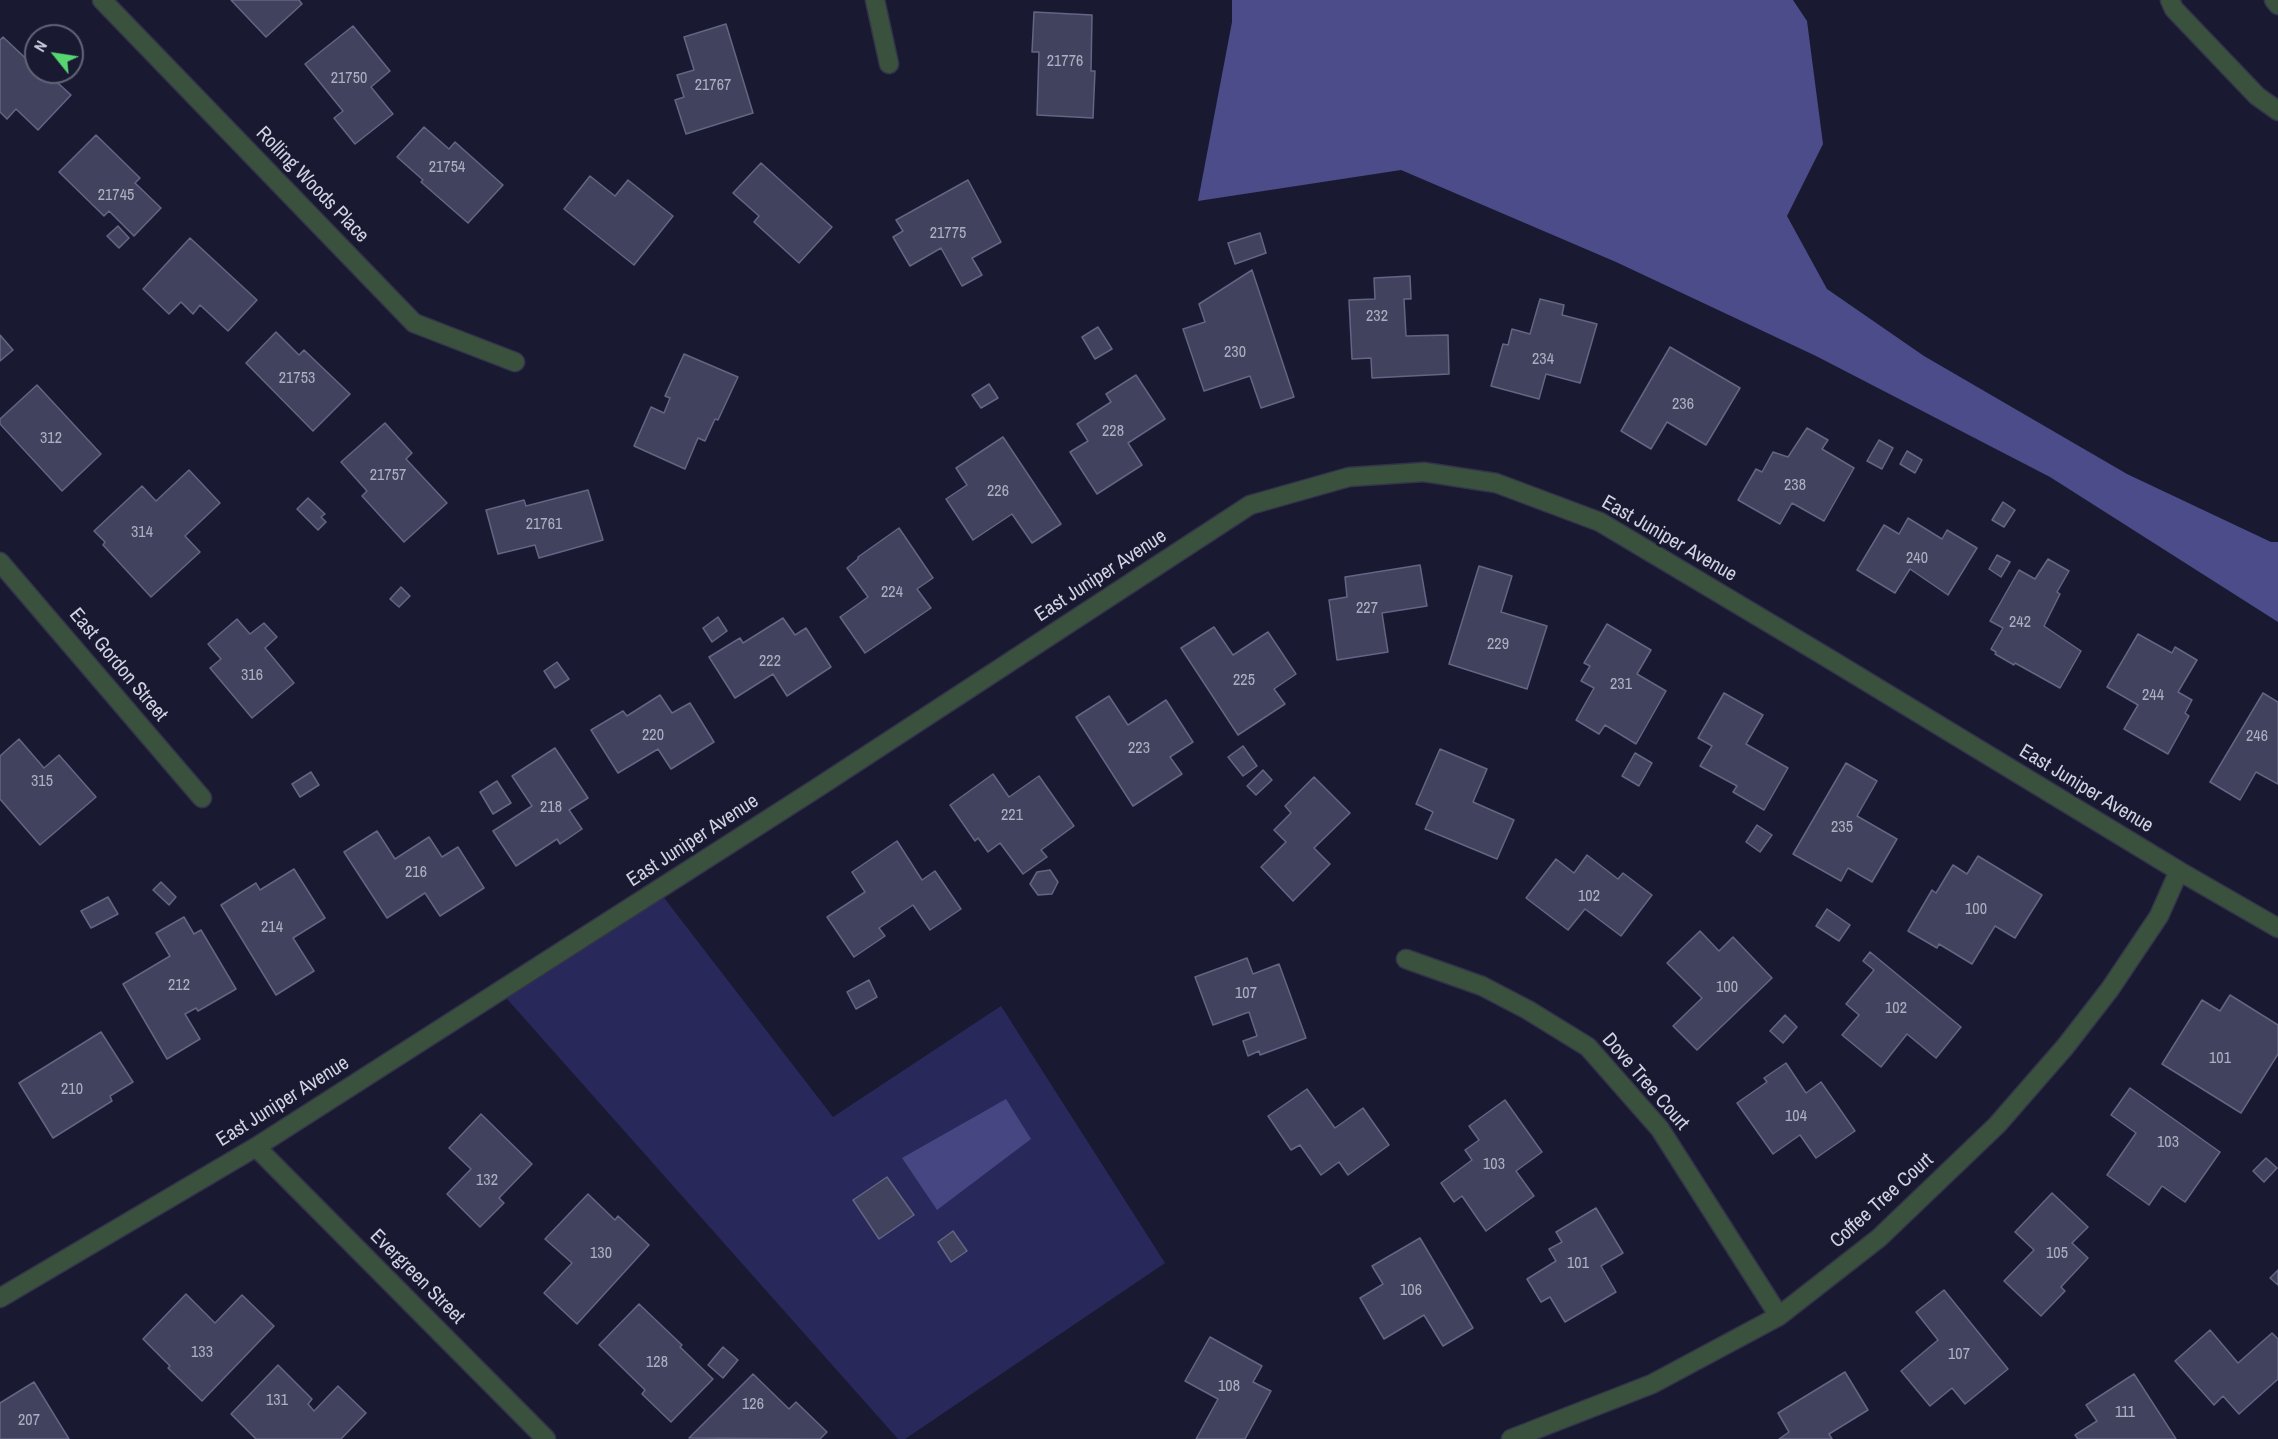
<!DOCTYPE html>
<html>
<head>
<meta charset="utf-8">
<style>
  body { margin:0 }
  #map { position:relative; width:2278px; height:1439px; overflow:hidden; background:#191a32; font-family:"Archivo Narrow",sans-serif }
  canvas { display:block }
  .north { position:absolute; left:24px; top:24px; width:60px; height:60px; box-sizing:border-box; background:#191a32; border:2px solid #626478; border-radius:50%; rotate:300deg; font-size:16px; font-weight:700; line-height:24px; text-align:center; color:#d0d2e2 }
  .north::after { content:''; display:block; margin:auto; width:21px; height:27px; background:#57d570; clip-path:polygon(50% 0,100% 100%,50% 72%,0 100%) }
</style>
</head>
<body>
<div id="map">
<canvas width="2278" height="1439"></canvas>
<div class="north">N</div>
</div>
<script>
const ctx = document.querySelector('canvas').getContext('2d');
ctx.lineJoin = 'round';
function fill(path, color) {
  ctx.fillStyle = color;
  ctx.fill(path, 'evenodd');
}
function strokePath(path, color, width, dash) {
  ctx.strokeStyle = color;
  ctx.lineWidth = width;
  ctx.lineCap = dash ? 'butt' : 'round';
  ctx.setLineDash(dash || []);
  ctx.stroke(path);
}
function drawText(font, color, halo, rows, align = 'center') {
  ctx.font = font + ' "Archivo Narrow",sans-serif';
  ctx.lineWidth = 6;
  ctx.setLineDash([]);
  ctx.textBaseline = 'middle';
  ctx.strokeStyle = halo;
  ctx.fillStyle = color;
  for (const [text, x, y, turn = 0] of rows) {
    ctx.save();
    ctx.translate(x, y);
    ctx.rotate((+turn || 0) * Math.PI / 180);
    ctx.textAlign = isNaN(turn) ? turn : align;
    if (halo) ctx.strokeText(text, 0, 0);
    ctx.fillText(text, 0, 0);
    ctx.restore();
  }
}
fill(new Path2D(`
  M658 890 833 1117 1001 1006 1165 1263 905 1439H898L500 991Z`), '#29285b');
fill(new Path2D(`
  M1232 0H1793L1807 21 1823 144 1787 216 1827 289 1924 356 2127 474 2271 542H2278V622L2050 477 1816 356 1616 262 1401 170 1198 201 1232 22Z`), '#4b4c89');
fill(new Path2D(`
  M1006 1099 1031 1139 937 1210 902 1158Z`), '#464682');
const building = new Path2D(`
  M231 0H299L302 4 266 37Z
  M1034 12 1092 15 1091 71H1095L1093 118 1037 115 1039 52H1032Z
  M726 24 753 113 686 134 675 100 684 97 677 75 694 70 684 37Z
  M353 26 390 71 371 87 393 114 355 144 334 118 343 111 305 64Z
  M3 37 36 68V72H40L44 76 47 73 71 95 38 130 16 109 7 119 0 112V40Z
  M424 127 449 149 455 142 503 185 468 223 421 182 423 180 397 157Z
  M96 135 140 178 135 183 161 208 134 236 109 211 104 216 59 172Z
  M761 163 832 227 799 263 754 222 759 216 733 193Z
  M590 176 615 196 628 180 673 216 634 265 564 209Z
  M968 180 1001 242 972 258 982 275 962 286 941 248 910 266 893 237 903 231 896 220Z
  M118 226 129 238 119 248 107 236Z
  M1260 233 1266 253 1235 264 1228 243Z
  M190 238 257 300 228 331 200 305 193 314 181 302 169 314 143 289Z
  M1252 270 1294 397 1261 408 1250 376 1204 391 1183 329 1205 322 1199 304Z
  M1410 276 1411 299H1404L1406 336 1448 335 1449 374 1372 378 1371 358 1352 359 1349 300 1375 299 1374 278Z
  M1540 299 1564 305 1562 315 1597 324 1580 383 1546 374 1539 399 1491 386 1503 344 1508 345 1512 329 1530 334Z
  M1098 327 1112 349 1095 359 1082 337Z
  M276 332 299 355 304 350 350 394 313 431 246 363Z
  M0 335 13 350 0 361Z
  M1670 347 1740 388 1706 445 1667 422 1651 449 1621 431Z
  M684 354 738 377 718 420 715 419 705 441 698 438 685 469 634 446 651 407 664 413 670 398 665 396Z
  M1136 375 1165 419 1128 443 1142 465 1097 494 1070 452 1088 441 1077 424 1111 402 1106 394Z
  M989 384 998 398 981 408 972 395Z
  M37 385 101 454 62 491 0 424V419Z
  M385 423 412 453 406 459 447 503 404 542 362 496 367 491 341 462Z
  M1807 428 1828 440 1822 449 1854 468 1824 521 1792 503 1780 524 1738 500 1756 469 1762 472 1773 452 1788 457Z
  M1003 437 1061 524 1032 543 1012 514 973 540 946 499 967 485 956 468Z
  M1879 440 1893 448 1882 469 1867 461Z
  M1907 451 1922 460 1915 473 1900 464Z
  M189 470 220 503 185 536 200 552 151 597 103 545 105 542 94 531 142 486 156 501Z
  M588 490 603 540 539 558 535 545 498 554 486 510 524 500 526 506Z
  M308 498 325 514 321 517 326 522 318 530 297 509Z
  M2003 502 2015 510 2004 527 1992 520Z
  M1908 518 1942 539 1947 530 1977 548 1948 595 1910 569 1895 593 1857 570 1884 525 1899 534Z
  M899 528 933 578 917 589 931 608 865 653 840 617 868 597 847 568 858 559V557Z
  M1997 555 2010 562 2001 577 1989 569Z
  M2048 559 2069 571 2057 592 2060 594 2044 626 2081 651 2060 688 2015 663 2014 665 1995 654 1996 652 1991 649 2003 628 1990 621 2019 570 2035 579Z
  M1420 565 1427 606 1382 613 1388 652 1337 660 1329 600 1347 597 1345 577Z
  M1479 566 1512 576 1501 612 1547 626 1527 689 1449 664Z
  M401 587 410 596 399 607 390 599Z
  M718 617 727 631 712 642 703 628Z
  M783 618 795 635 806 628 831 667 787 696 773 674 735 698 709 657 740 638 743 643Z
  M237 619 250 634 264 623 277 637 265 648 294 683 252 718 210 668 221 659 208 644Z
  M1607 624 1651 650 1637 674 1666 691 1636 744 1605 725 1599 734 1576 720 1594 688 1581 681 1590 666 1584 663Z
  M1214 627 1233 655 1268 632 1296 674 1274 689 1285 704 1238 735 1181 648Z
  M2138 634 2172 653 2175 647 2197 660 2178 692 2192 700 2185 713 2189 716 2168 754 2124 729 2138 705 2107 687Z
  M557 662 569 679 555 688 544 671Z
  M1724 693 1763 715 1746 744 1788 768 1764 810 1733 792 1737 786 1700 766 1712 746 1698 738Z
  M2263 693 2278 702V784L2256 772 2240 800 2210 782Z
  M660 695 672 713 690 703 714 742 671 769 658 749 618 773 591 730 623 711 627 716Z
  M1109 696 1128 725 1166 700 1193 742 1170 757 1182 774 1133 806 1076 717Z
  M19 739 44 768 59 755 96 797 40 845 0 799V756Z
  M1243 746 1257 766 1243 776 1228 757Z
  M555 748 588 798 569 810 582 829 560 844 557 839 516 866 493 831 532 806 512 776Z
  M1440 749 1487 769 1473 802 1514 820 1497 859 1425 829 1433 812 1416 804Z
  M1635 753 1652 763 1639 786 1622 776Z
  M1846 763 1877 781 1857 816 1897 839 1872 882 1848 868 1841 881 1793 854Z
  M1263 770 1272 780 1256 795 1247 786Z
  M311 772 319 785 300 797 292 784Z
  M993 774 1009 797 1039 776 1074 826 1041 850 1047 857 1023 874 1000 843 988 852 978 838 975 841 950 805Z
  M1314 777 1350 813 1314 848 1330 864 1293 901 1261 867 1286 842 1274 830 1291 813 1285 806Z
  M497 781 511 803 493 814 480 792Z
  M1757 825 1772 835 1760 852 1746 842Z
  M377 831 395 859 429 837 442 857 458 847 484 888 440 916 425 893 387 918 344 852Z
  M897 841 922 880 935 871 961 909 930 930 913 905 879 928 885 936 854 957 827 917 865 892 852 872Z
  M1587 855 1618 879 1623 873 1652 895 1621 936 1585 909 1568 930 1526 898 1556 859 1574 873Z
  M1978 856 2042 895 2015 938 1995 926 1972 964 1939 944 1937 948 1908 931 1932 890 1936 893 1953 865 1967 874Z
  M294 869 325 918 293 938 314 971 276 995 221 905 256 883 260 890Z
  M1050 870 1058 882 1052 894 1038 895 1030 884 1037 872Z
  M161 882 176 897 169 905 153 890Z
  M108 897 118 914 91 928 81 911Z
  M1827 909 1850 925 1839 941 1816 926Z
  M184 917 194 934 201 930 236 989 198 1011 196 1008 185 1014 200 1039 167 1059 123 984 170 956 156 933Z
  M1700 931 1719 951 1733 937 1772 978 1697 1050 1673 1026 1702 998 1667 963Z
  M1870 952 1961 1027 1936 1058 1907 1034 1881 1067 1842 1035 1859 1015 1846 1004 1874 970 1863 961Z
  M1247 958 1253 974 1279 964 1306 1038 1260 1055 1259 1051 1248 1056 1243 1041 1257 1036 1249 1012 1213 1025 1195 977Z
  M869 980 877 997 856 1009 847 992Z
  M2230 995 2278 1025V1054L2241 1113 2162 1064 2202 1000 2220 1011Z
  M1785 1015 1797 1027 1783 1043 1770 1031Z
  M101 1032 133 1082 110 1096 112 1101 53 1138 19 1083Z
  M1786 1063 1806 1093 1821 1082 1855 1131 1816 1158 1800 1135 1773 1154 1737 1103 1767 1082 1764 1078Z
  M2130 1088 2220 1152 2185 1202 2162 1186 2149 1205 2107 1175 2136 1133 2111 1115Z
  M1307 1089 1335 1128 1363 1108 1389 1145 1348 1175 1339 1162 1321 1175 1300 1145 1291 1150 1268 1116Z
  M1505 1100 1542 1152 1516 1171 1534 1196 1486 1231 1462 1196 1454 1202 1441 1183 1472 1160 1465 1150 1479 1140 1469 1126Z
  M481 1114 532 1164 499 1198 504 1203 480 1227 447 1194 471 1169 449 1148Z
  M2266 1158 2277 1168 2264 1182 2253 1171Z
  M887 1177 914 1215 879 1239 853 1200Z
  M2052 1193 2088 1227 2072 1243 2088 1258 2061 1287 2065 1291 2041 1316 2004 1281 2034 1250 2015 1232Z
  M588 1194 615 1220 618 1216 649 1245 577 1324 544 1293 572 1263 545 1239Z
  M1596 1208 1623 1253 1601 1266 1616 1292 1565 1322 1550 1297 1541 1302 1527 1279 1556 1261 1549 1249 1562 1242 1556 1232Z
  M953 1231 967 1251 951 1262 938 1242Z
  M1420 1238 1473 1328 1443 1346 1424 1315 1384 1339 1360 1298 1383 1284 1372 1266Z
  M2278 1270V1285L2270 1278Z
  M1944 1290 2008 1369 1965 1404 1952 1388 1930 1406 1901 1371 1938 1340 1916 1312Z
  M186 1294 215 1323 242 1295 274 1326 202 1401 168 1368 170 1366 143 1339Z
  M639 1304 682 1345 680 1347 713 1379 671 1422 642 1394 645 1390 599 1345Z
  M2210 1330 2238 1363 2272 1333 2278 1339V1379L2239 1414 2223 1396 2214 1405 2175 1361Z
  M1210 1337 1262 1366 1253 1382 1271 1391 1245 1439H1196L1218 1399 1185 1381Z
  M723 1347 738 1360 723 1378 708 1365Z
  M278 1365 312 1399 308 1404 314 1411 338 1386 366 1413 341 1439H256L231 1414Z
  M1845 1372 1868 1410 1829 1434 1832 1439H1779L1789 1432 1778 1413Z
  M753 1374 789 1409 796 1402 827 1432 820 1439 689 1438Z
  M2134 1374 2176 1439H2078L2075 1435 2097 1421 2086 1405Z
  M34 1382 69 1439H0V1403Z`);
fill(building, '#41435e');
strokePath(building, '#636583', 1.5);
const minor = new Path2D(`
  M102 0 414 323 515 362
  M875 0 889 64
  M2170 0 2174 9 2257 96 2278 111
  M2274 0 2278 5
  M0 562 202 798
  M1406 959 1482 986 1528 1010 1588 1047 1660 1129 1779 1316
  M256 1147 546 1439
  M0 1298 256 1147 817 788 1250 505 1349 477 1424 472 1496 483 1600 522 1823 655 2179 871 2278 928
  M1511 1439 1652 1384 1779 1316 1879 1238 1997 1125 2065 1047 2110 989 2159 916 2179 871`);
strokePath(minor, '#33344b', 21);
strokePath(minor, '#3a513d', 18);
drawText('16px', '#acaec1', null, [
  ["21776",1065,62],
  ["21750",349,79],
  ["21767",713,86],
  ["21754",447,168],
  ["21745",116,196],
  ["21775",948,234],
  ["232",1377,317],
  ["230",1235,353],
  ["234",1543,360],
  ["21753",297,379],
  ["236",1683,405],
  ["228",1113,432],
  ["312",51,439],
  ["21757",388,476],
  ["238",1795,486],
  ["226",998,492],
  ["21761",544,525],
  ["314",142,533],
  ["240",1917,559],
  ["224",892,593],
  ["227",1367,609],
  ["242",2020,623],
  ["229",1498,645],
  ["222",770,662],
  ["316",252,676],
  ["225",1244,681],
  ["231",1621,685],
  ["244",2153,696],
  ["220",653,736],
  ["246",2257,737],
  ["223",1139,749],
  ["315",42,782],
  ["218",551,808],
  ["221",1012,816],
  ["235",1842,828],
  ["216",416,873],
  ["102",1589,897],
  ["100",1976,910],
  ["214",272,928],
  ["212",179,986],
  ["100",1727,988],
  ["107",1246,994],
  ["102",1896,1009],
  ["101",2220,1059],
  ["210",72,1090],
  ["104",1796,1117],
  ["103",2168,1143],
  ["103",1494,1165],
  ["132",487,1181],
  ["130",601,1254],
  ["105",2057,1254],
  ["101",1578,1264],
  ["106",1411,1291],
  ["133",202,1353],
  ["107",1959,1355],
  ["128",657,1363],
  ["108",1229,1387],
  ["131",277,1401],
  ["126",753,1405],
  ["111",2125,1413],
  ["207",29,1421]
]);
drawText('20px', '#d0d2e2', '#191a32', [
  ["Rolling Woods Place",312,185,46],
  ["East Juniper Avenue",1669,539,30],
  ["East Juniper Avenue",1101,576,-33],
  ["East Gordon Street",118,665,50],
  ["East Juniper Avenue",2086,789,31],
  ["East Juniper Avenue",693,841,-33],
  ["Dove Tree Court",1645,1082,49],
  ["East Juniper Avenue",283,1102,-32],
  ["Coffee Tree Court",1882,1201,-42],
  ["Evergreen Street",417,1277,45]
]);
</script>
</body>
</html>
